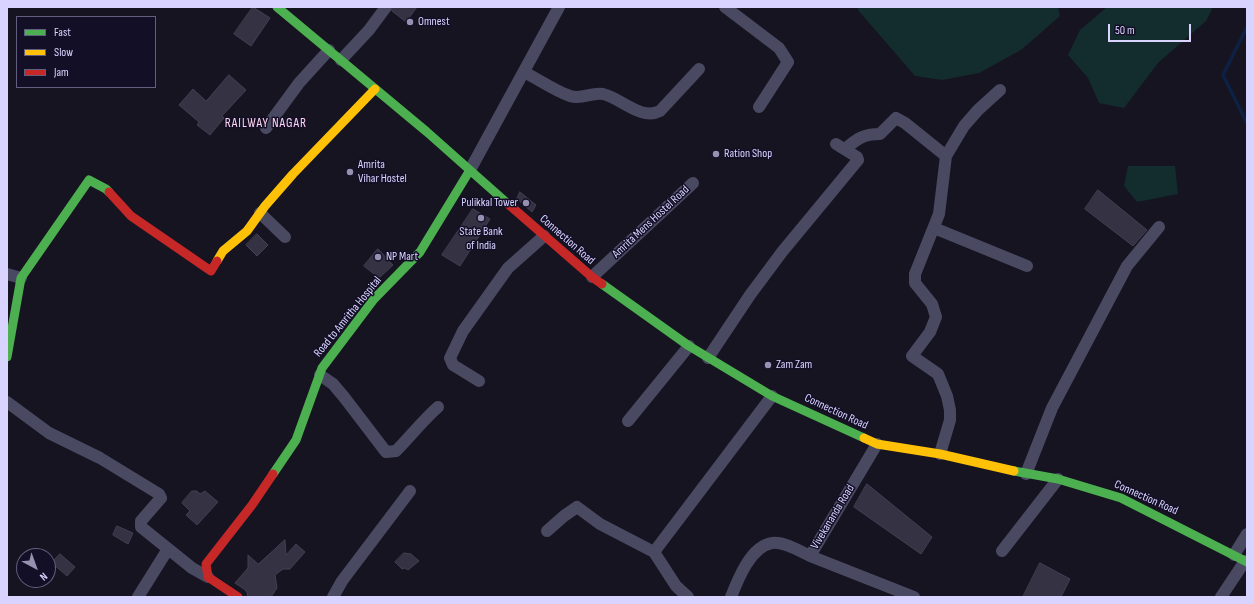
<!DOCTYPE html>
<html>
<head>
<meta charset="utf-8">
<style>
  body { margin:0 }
  #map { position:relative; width:1254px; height:604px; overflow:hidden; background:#161421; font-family:"Sofia Sans Condensed",sans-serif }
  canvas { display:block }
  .frame { position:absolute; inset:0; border:8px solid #d9d4ff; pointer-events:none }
  .legend { position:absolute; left:16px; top:16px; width:140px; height:72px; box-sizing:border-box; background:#130f26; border:1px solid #625e7d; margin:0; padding:5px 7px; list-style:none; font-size:12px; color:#d9d4ff }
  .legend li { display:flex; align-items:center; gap:8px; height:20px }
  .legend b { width:20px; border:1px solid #625e7d }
  .north { position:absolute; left:16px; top:548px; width:40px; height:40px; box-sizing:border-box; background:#130f26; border:1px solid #625e7d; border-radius:50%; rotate:139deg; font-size:11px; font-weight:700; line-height:16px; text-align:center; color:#d9d4ff }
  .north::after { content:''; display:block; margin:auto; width:14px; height:18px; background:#9591b1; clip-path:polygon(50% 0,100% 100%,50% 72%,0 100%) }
  .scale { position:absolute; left:1108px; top:24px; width:83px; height:18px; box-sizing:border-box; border:2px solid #d9d4ff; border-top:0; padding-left:5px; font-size:12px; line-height:14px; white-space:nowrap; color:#d9d4ff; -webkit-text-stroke:3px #130f26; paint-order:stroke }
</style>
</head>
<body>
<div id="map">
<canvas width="1254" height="604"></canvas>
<div class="frame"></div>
<ul class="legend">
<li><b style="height:5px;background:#4caf50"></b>Fast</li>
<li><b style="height:5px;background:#ffc107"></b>Slow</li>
<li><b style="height:5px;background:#c62828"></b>Jam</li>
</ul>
<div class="north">N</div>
<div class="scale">50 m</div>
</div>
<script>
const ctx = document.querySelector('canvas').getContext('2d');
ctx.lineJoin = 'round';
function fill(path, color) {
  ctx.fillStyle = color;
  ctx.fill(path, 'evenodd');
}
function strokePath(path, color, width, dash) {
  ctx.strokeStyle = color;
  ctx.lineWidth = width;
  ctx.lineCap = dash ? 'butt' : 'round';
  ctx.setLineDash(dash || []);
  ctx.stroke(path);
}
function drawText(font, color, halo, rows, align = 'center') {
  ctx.font = font + ' "Sofia Sans Condensed",sans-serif';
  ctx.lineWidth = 3;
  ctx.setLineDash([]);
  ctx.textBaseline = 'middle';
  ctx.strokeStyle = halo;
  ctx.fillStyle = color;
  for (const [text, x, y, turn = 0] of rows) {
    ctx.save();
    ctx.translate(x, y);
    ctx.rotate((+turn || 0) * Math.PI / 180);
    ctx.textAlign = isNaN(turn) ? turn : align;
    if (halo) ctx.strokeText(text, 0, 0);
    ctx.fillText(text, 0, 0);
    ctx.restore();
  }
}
fill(new Path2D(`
  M858 7H1058L1060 16 1021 50 979 73 942 80 915 76 858 10Z
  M1107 7H1213L1206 21 1158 63 1124 108 1099 103 1088 78 1068 55 1080 30Z
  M1128 166H1175L1178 194 1137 202 1124 186Z`), '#132c2d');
strokePath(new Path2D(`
  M1247 27 1223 75 1247 123`), '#0d2144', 3.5);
const building = new Path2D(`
  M253 7 270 18 251 46 234 34Z
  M393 7H417L406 22 392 11Z
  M229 75 246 90 222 116 224 118 210 135 197 125 199 122 179 105 193 89 206 101Z
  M1098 190 1147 230 1133 246 1085 209Z
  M520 192 536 205 532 212 517 199Z
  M473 209 490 219 460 266 442 255Z
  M257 234 268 245 257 256 246 245Z
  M378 249 393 265 379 278 364 266Z
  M867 484 932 537 921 554 854 507Z
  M192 491H197L200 494 205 491 218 502 197 525 186 515 190 511 182 503Z
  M117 526 133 533 128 544 113 535Z
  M285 540 286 555 296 544 305 552 290 569H283L275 575 277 588 271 597H248L247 592 244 589 235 583 248 568V555L258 564Z
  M404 553 411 554 419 561 408 570 405 568 402 569 395 562Z
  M60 554 75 567 67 576 52 563Z
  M1040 563 1070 579 1061 597H1023Z`);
fill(building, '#343243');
strokePath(building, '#433f54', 1);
strokePath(new Path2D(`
  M725 7 779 48 788 62 759 107
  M341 60 369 30 386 7
  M524 72C538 79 555 91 570 96 582 100 591 92 603 94 621 98 641 121 660 111L699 69
  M266 128 299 83 329 50
  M845 149C857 139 863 134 880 134L896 118 905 123 946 156
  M470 170 559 7
  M260 213 285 237
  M934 228 1027 266
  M7 274 21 278
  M592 277 693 183
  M708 358 750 295 782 252 858 160 857 157 836 144
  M320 375 333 384 344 397 386 452 396 451C410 437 423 420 438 407
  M479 381 453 365 450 358 463 331 508 268 544 236
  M7 402 49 433 100 458 159 494 161 498 141 521V527L192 568 208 577
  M628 421 689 346
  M940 454 950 420V410L947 396 938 374 912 356 930 332 936 317 932 304 915 283V274L939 214 946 156 964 126 978 110 1000 90
  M1026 474 1052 408 1127 266 1159 227
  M547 531 564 516 577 507 600 524 654 552 676 586 688 597
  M1002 551 1058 479
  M654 552 772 396
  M1234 555 1247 534
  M810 556 914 597
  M138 597 168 549
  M333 597 342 581 410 491
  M731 597C738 579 751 546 772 543 783 541 800 551 810 556L877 444
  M1221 597 1245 561`), '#4a4962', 12);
strokePath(new Path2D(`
  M277 7 427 132 507 203
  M602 284 689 346 772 396 864 438
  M7 357 21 278 89 180 106 189 109 192
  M1014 471 1058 479 1121 498 1247 562
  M273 474 296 440 322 368 374 299 420 252 470 170`), '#4caf50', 9);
strokePath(new Path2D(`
  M217 261 223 251 247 231 265 206 293 174 375 89
  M864 438 877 444 940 454 1014 471`), '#ffc107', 9);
strokePath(new Path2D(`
  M109 192 131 216 211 271 217 261
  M507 203 592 277 602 284
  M238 597 208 577 206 564 252 505 273 474`), '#c62828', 9);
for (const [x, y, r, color] of [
  [410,22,4,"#9591b1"],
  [716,154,4,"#9591b1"],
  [350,172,4,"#9591b1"],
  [526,203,4,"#9591b1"],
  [481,218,4,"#9591b1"],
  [378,257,4,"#9591b1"],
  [768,365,4,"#9591b1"]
]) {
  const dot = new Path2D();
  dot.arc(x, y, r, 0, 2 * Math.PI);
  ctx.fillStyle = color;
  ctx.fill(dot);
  strokePath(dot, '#130f26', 1.5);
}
drawText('12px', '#d9d4ff', '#130f26', [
  ["Omnest",418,22],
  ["Ration Shop",724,154],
  ["Amrita",358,165],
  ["Vihar Hostel",358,179],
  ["Pulikkal Tower",518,203,"right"],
  ["State Bank",481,232,"center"],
  ["of India",481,246,"center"],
  ["NP Mart",386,257],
  ["Zam Zam",776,365]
], 'left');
drawText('12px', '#d9d4ff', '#130f26', [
  ["Amrita Mens Hostel Road",651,222,-43],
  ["Connection Road",567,240,41],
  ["Road to Amritha Hospital",348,317,-51],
  ["Connection Road",836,412,25],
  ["Connection Road",1146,498,24],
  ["Vivekananda Road",833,517,-59]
]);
ctx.letterSpacing = '1px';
drawText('13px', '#ffd6f0', '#130f26', [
  ["RAILWAY NAGAR",266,124]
]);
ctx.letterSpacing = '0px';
</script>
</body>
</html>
